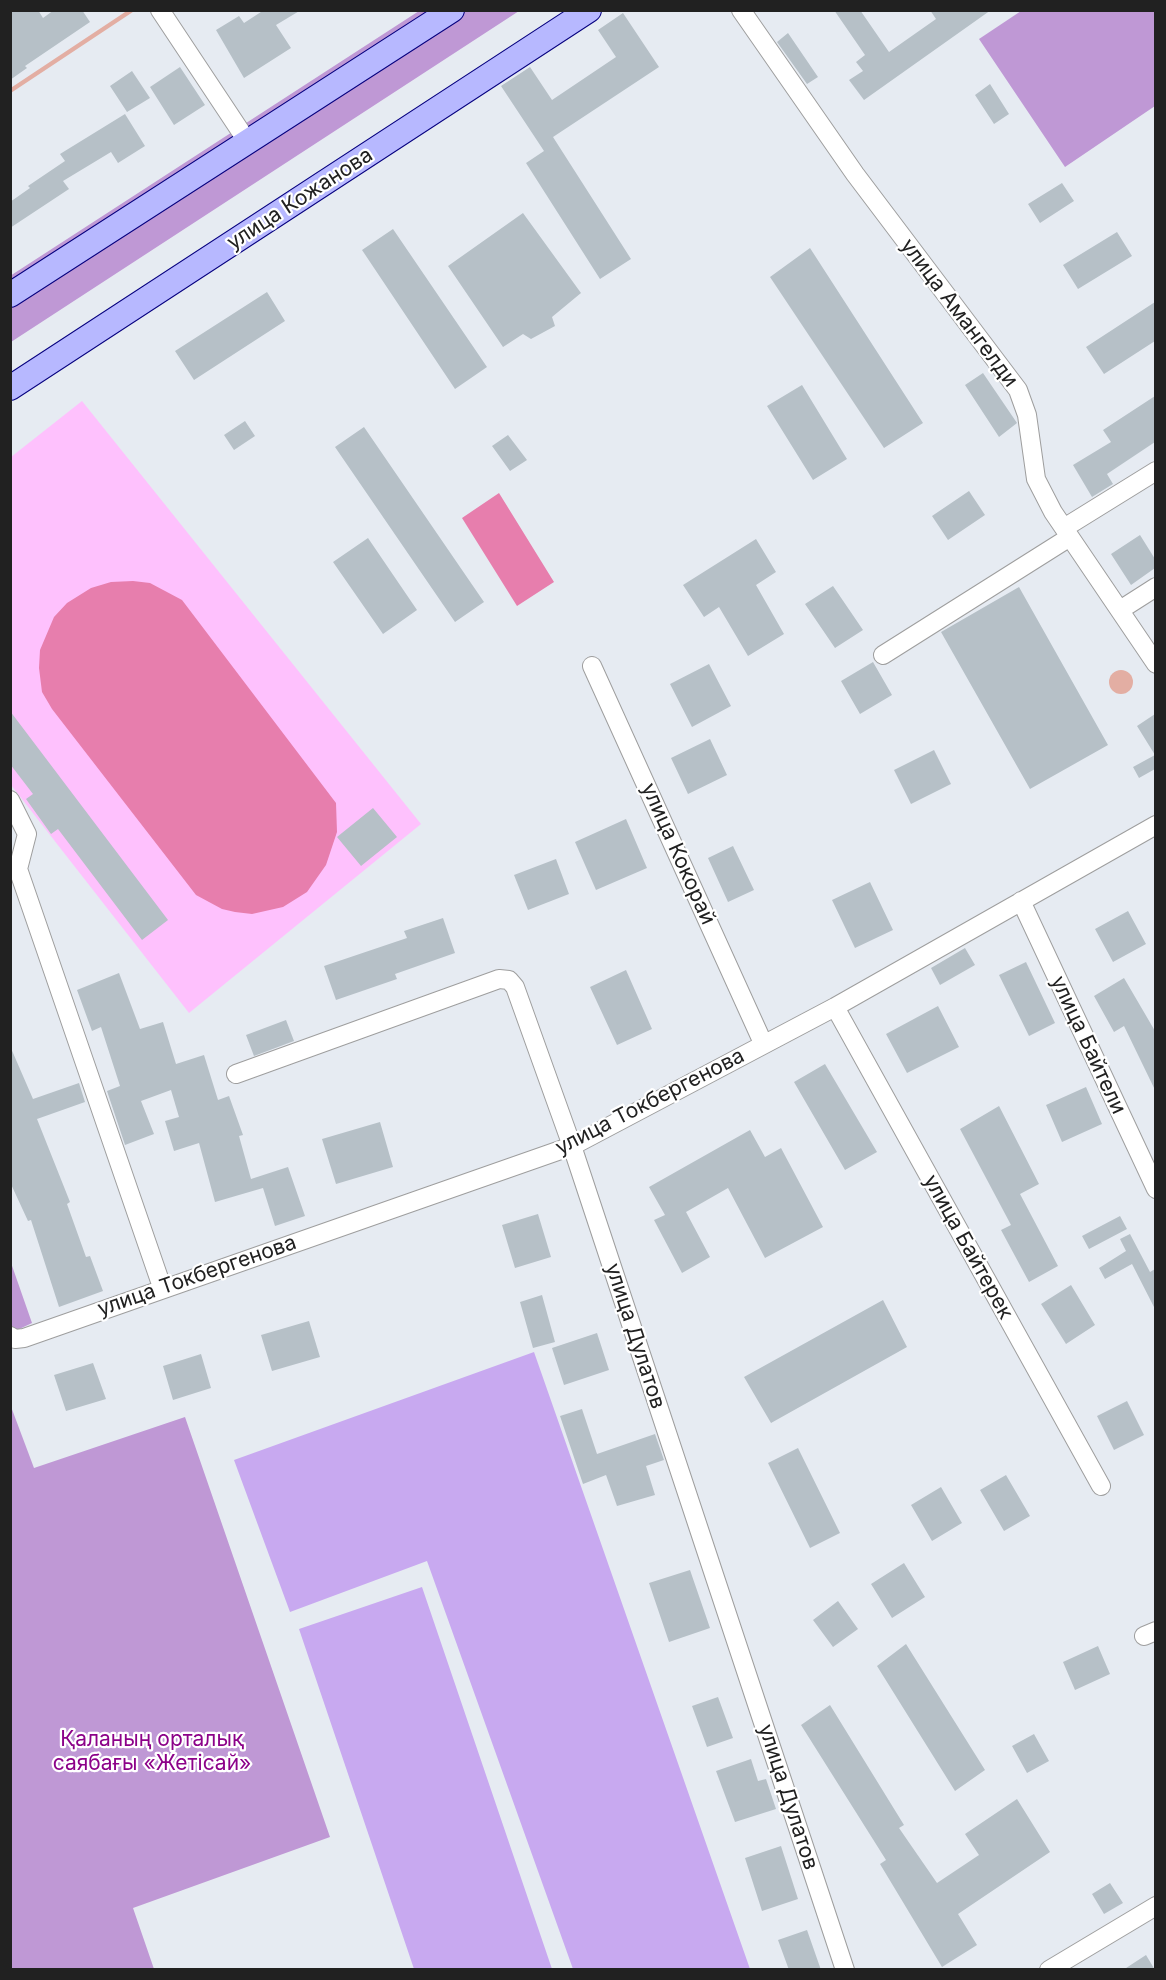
<!DOCTYPE html>
<html>
<head>
<meta charset="utf-8">
<style>
  body { margin:0 }
  #map { position:relative; width:1166px; height:1980px; overflow:hidden; background:#e6ebf2; font-family:Inter,sans-serif }
  canvas { display:block }
  .frame { position:absolute; inset:0; border:12px solid #212121; pointer-events:none }
</style>
</head>
<body>
<div id="map">
<canvas width="1166" height="1980"></canvas>
<div class="frame"></div>
</div>
<script>
const context = document.querySelector('canvas').getContext('2d');
context.lineJoin = 'round';
function fill(path, color) {
  context.fillStyle = color;
  context.fill(path, 'evenodd');
}
function toPath(rows) {
  const path = new Path2D();
  for (const r of rows) {
    if (r.length === 3) {
      path.moveTo(r[0] + r[2], r[1]);
      path.arc(r[0], r[1], r[2], 0, 2 * Math.PI);
      continue;
    }
    path.moveTo(r[0], r[1]);
    for (let i = 2; i < r.length; i += 2) path.lineTo(r[i], r[i + 1]);
  }
  return path;
}
function strokePath(path, color, width, dash) {
  context.strokeStyle = color;
  context.lineWidth = width;
  context.lineCap = dash ? 'butt' : 'round';
  context.setLineDash(dash || []);
  context.stroke(path);
}
function label(font, color, halo, rows, align = 'center') {
  context.font = font + ' Inter,sans-serif';
  context.lineWidth = 4.5;
  context.setLineDash([]);
  context.textBaseline = 'middle';
  context.strokeStyle = halo;
  context.fillStyle = color;
  for (const [text, x, y, turn = 0] of rows) {
    context.save();
    context.translate(x, y);
    context.rotate((+turn || 0) * Math.PI / 180);
    context.textAlign = isNaN(turn) ? turn : align;
    if (halo) context.strokeText(text, 0, 0);
    context.fillText(text, 0, 0);
    context.restore();
  }
}
fill(toPath([
  [534,1352,750,1969,573,1969,427,1561,290,1612,234,1460],
  [422,1587,552,1969,414,1969,299,1629]
]), '#c8a9f0');
fill(toPath([
  [419,11,519,11,11,342,10,276],
  [1021,11,1155,11,1155,106,1065,167,979,39],
  [10,1260,32,1323,11,1333,10,1333],
  [10,1404,34,1468,185,1417,330,1837,133,1908,154,1969,11,1969]
]), '#bf98d5');
fill(toPath([
  [82,401,421,824,189,1013,11,785,11,457]
]), '#fec1fd');
fill(toPath([
  [499,493,554,582,517,606,462,518],
  [133,581,150,583,182,600,336,803,337,832,326,865,307,892,283,907,252,914,235,912,222,909,196,895,52,709,42,692,39,668,40,650,54,617,67,603,91,588,111,582]
]), '#e77ead');
fill(toPath([
  [1121,682,12]
]), '#e3aea3');
strokePath(toPath([
  [10,91,132,10]
]), '#e3aea3', 4.5);
fill(toPath([
  [10,10,38,10,43,18,54,10,82,10,90,22,25,66,27,68,10,80],
  [264,10,301,10,276,25,291,48,244,78,216,30,239,16,244,23],
  [834,10,860,10,889,52,936,19,930,10,991,10,864,100,849,80,863,71,856,62,865,55],
  [623,13,659,67,553,137,631,259,600,279,526,163,544,151,501,86,530,67,552,100,616,57,598,30],
  [788,33,818,77,807,84,777,42],
  [180,67,205,105,174,125,150,87],
  [132,71,150,98,127,112,110,86],
  [990,84,1009,114,994,124,975,95],
  [125,114,145,146,118,163,111,152,63,181,69,189,10,228,10,202,30,188,28,186,65,161,60,154],
  [1062,183,1074,201,1040,223,1028,204],
  [523,213,581,293,552,317,555,326,531,339,523,334,503,347,448,266],
  [393,229,487,367,455,389,362,250],
  [1117,232,1132,256,1078,289,1063,265],
  [810,248,923,423,884,448,770,277],
  [267,292,285,321,194,380,175,351],
  [1155,302,1155,341,1104,374,1086,347],
  [983,373,1017,423,999,437,965,385],
  [802,385,847,459,813,480,767,406],
  [1155,396,1155,442,1107,474,1113,484,1092,497,1073,465,1111,442,1103,430],
  [245,421,255,436,234,450,224,435],
  [364,427,484,602,455,622,335,447],
  [508,435,527,460,510,471,492,446],
  [969,491,985,515,948,540,932,516],
  [1140,535,1155,559,1155,568,1131,585,1111,554],
  [368,538,417,610,383,634,333,562],
  [756,539,776,572,756,585,784,634,748,656,719,607,704,617,683,585],
  [833,586,863,630,835,648,805,604],
  [1019,587,1108,745,1030,789,941,632],
  [873,662,892,695,860,714,841,681],
  [709,664,731,706,692,727,670,684],
  [10,711,168,920,142,940,58,829,51,834,26,799,33,794,10,764],
  [1155,714,1155,769,1139,778,1133,767,1155,755,1137,726],
  [710,739,727,775,688,794,671,758],
  [934,750,951,784,911,804,894,770],
  [373,808,397,837,361,866,337,837],
  [626,819,647,868,596,890,575,842],
  [733,846,754,890,728,902,708,858],
  [556,859,569,894,528,910,514,875],
  [870,882,893,930,855,948,832,900],
  [1128,911,1146,944,1113,962,1095,929],
  [443,918,455,953,395,974,397,979,336,1000,324,966,407,938,404,931],
  [965,948,975,965,940,985,931,968],
  [1026,962,1055,1023,1029,1036,999,975],
  [626,970,652,1029,617,1045,590,987],
  [119,973,140,1029,163,1022,176,1064,204,1055,218,1100,229,1096,243,1135,239,1136,251,1179,288,1167,305,1216,275,1226,263,1188,215,1202,199,1143,174,1151,165,1121,179,1117,171,1090,141,1101,154,1134,125,1145,107,1091,120,1086,101,1027,92,1031,77,990],
  [1124,978,1155,1031,1155,1090,1124,1026,1114,1032,1094,996],
  [938,1006,959,1047,907,1073,886,1034],
  [286,1020,294,1041,254,1056,246,1035],
  [10,1046,33,1099,79,1083,85,1102,37,1119,70,1202,67,1204,86,1257,90,1256,103,1291,59,1307,31,1220,28,1221,10,1182],
  [825,1064,877,1152,845,1170,794,1082],
  [1086,1087,1102,1124,1062,1142,1046,1105],
  [999,1106,1039,1184,1020,1194,1058,1266,1029,1282,1001,1230,1011,1225,960,1129],
  [380,1122,393,1167,336,1184,322,1139],
  [750,1130,765,1157,781,1148,823,1227,765,1258,728,1188,686,1212,710,1257,682,1273,654,1220,665,1215,649,1187],
  [538,1214,551,1257,515,1268,502,1225],
  [1120,1216,1127,1229,1089,1249,1082,1236],
  [1130,1234,1150,1272,1155,1269,1155,1309,1132,1264,1105,1279,1099,1268,1126,1251,1120,1239],
  [1071,1285,1095,1325,1066,1344,1041,1304],
  [542,1295,555,1342,533,1348,520,1302],
  [883,1300,907,1347,771,1423,744,1377],
  [309,1321,320,1357,272,1371,261,1335],
  [597,1333,609,1370,564,1385,552,1348],
  [201,1354,211,1388,173,1400,163,1366],
  [93,1363,106,1399,66,1411,54,1375],
  [1127,1401,1144,1435,1114,1450,1097,1416],
  [582,1409,597,1454,655,1434,664,1460,646,1466,655,1495,617,1506,606,1475,583,1484,560,1416],
  [798,1448,840,1533,810,1548,768,1463],
  [1006,1475,1030,1516,1004,1531,980,1490],
  [941,1487,962,1523,932,1541,911,1505],
  [904,1563,925,1597,892,1618,871,1584],
  [690,1570,710,1628,669,1642,649,1583],
  [838,1601,858,1629,833,1647,813,1620],
  [906,1644,985,1770,955,1791,877,1666],
  [1098,1646,1110,1674,1075,1690,1063,1662],
  [718,1697,733,1738,707,1747,692,1706],
  [830,1705,904,1825,899,1828,937,1883,979,1855,965,1834,1017,1799,1050,1852,958,1914,977,1945,942,1967,880,1864,886,1860,801,1725],
  [1034,1734,1049,1761,1027,1773,1012,1746],
  [751,1759,758,1781,766,1779,776,1809,735,1822,716,1771],
  [781,1846,798,1899,762,1911,745,1858],
  [1110,1883,1123,1903,1104,1914,1092,1894],
  [807,1930,821,1970,789,1970,778,1940],
  [1146,1955,1155,1970,1123,1970]
]), '#b6c0c7');
const street = toPath([
  [160,10,247,141],
  [741,10,855,174,1018,390,1027,415,1036,479,1053,512,1156,664],
  [1064,528,1156,471],
  [1120,610,1156,587],
  [883,655,1070,537],
  [592,666,763,1043],
  [10,800,27,834,18,869,162,1287],
  [1021,901,1156,1189],
  [835,1007,1101,1486],
  [236,1074,499,979,509,980,515,987,572,1146,845,1970],
  [10,1336,15,1339,24,1338,572,1146,835,1007,1156,825],
  [1144,1636,1156,1631],
  [1049,1970,1156,1906]
]);
const secondary = toPath([
  [10,295,452,10],
  [10,388,589,10]
]);
strokePath(street, '#9e9e9e', 20);
strokePath(secondary, '#06007f', 26);
strokePath(street, '#fff', 18);
strokePath(secondary, '#b7b8ff', 24);
label('21px', '#212121', '#fff', [
  ["улица Кожанова",300,199,-33],
  ["улица Амангелди",959,313,53],
  ["улица Кокорай",678,854,66],
  ["улица Байтели",1088,1045,65],
  ["улица Токбергенова",650,1102,-27],
  ["улица Байтерек",968,1247,61],
  ["улица Токбергенова",197,1276,-19],
  ["улица Дулатов",635,1336,72],
  ["улица Дулатов",788,1797,72]
]);
label('21px', '#8c0289', '#fff', [
  ["Қаланың орталық",152,1740],
  ["саябағы «Жетісай»",152,1764]
]);
</script>
</body>
</html>
